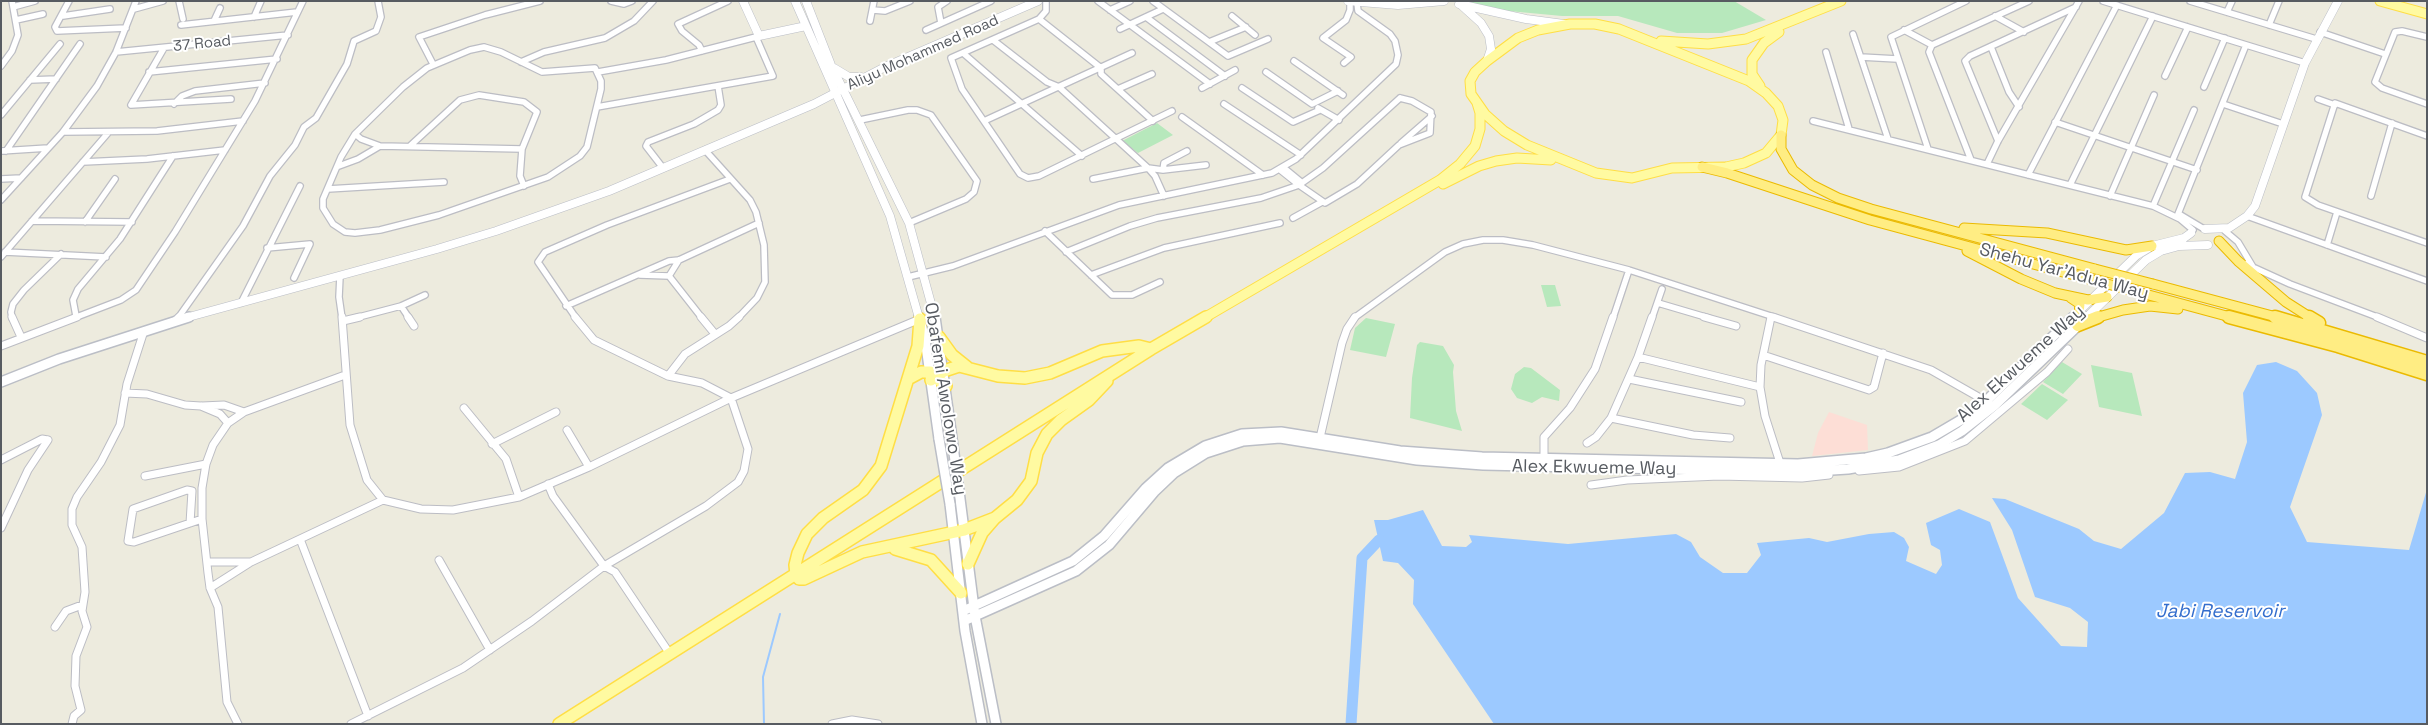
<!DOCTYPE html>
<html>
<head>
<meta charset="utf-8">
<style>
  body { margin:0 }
  #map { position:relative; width:2428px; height:725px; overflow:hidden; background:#edebde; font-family:"Space Grotesk",sans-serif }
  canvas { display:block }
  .frame { position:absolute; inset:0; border:2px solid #575b61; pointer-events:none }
</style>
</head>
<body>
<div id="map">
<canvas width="2428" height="725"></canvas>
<div class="frame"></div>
</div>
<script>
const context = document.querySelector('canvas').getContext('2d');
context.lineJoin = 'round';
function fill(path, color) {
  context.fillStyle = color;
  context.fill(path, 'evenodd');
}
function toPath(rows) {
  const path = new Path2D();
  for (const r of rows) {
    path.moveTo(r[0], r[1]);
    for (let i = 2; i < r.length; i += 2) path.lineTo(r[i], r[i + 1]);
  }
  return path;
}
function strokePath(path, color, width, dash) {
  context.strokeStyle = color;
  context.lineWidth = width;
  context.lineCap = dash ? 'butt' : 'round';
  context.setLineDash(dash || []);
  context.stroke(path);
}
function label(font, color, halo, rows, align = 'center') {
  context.font = font + ' "Space Grotesk",sans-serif';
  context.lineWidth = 4;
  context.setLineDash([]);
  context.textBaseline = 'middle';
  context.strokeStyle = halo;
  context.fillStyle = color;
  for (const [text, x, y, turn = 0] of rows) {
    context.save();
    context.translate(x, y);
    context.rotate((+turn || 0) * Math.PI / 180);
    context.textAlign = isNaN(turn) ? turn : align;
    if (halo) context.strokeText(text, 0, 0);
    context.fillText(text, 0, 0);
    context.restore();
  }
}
fill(toPath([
  [1829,412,1867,425,1868,450,1812,456,1818,433]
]), '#fdded6');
fill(toPath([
  [1468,1,1734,1,1766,20,1722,33,1677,33,1618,16,1562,16,1477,8],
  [1157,123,1173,135,1138,153,1122,141],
  [1541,285,1555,285,1561,306,1547,307],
  [1366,318,1395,324,1386,357,1350,350,1355,328],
  [1420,342,1443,346,1454,365,1453,372,1456,411,1462,431,1410,418,1412,378,1417,345],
  [2062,362,2082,374,2063,394,2043,382],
  [2091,365,2132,373,2142,416,2099,407],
  [1524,367,1531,368,1560,390,1559,401,1542,397,1532,403,1517,398,1511,389,1515,374],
  [2042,384,2068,400,2047,420,2021,404]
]), '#b7e8bc');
fill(toPath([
  [2276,362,2297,371,2317,393,2322,415,2290,507,2307,542,2409,550,2427,489,2427,724,1494,724,1413,604,1414,580,1398,563,1383,561,1374,520,1388,520,1423,510,1442,546,1466,547,1472,542,1469,535,1568,544,1676,534,1691,542,1700,557,1723,573,1747,573,1761,555,1757,543,1809,538,1827,542,1869,534,1894,532,1904,538,1909,547,1906,561,1936,574,1942,565,1940,550,1931,545,1926,523,1959,509,1990,522,2018,598,2061,646,2087,647,2088,622,2070,608,2035,597,2012,530,1992,498,2005,499,2079,529,2094,541,2121,549,2164,513,2185,473,2210,472,2235,479,2247,442,2243,393,2257,365]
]), '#9cc9ff');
strokePath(toPath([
  [764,724,763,677,780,614]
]), '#9cc9ff', 2);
strokePath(toPath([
  [1351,724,1362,558,1379,540]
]), '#9cc9ff', 11);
const streetFar1 = toPath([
  [69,1,55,27,57,31,126,28],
  [179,1,183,19],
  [611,1,624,4,632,1],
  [1046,1,1046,11,1039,19,951,58,962,89,1020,174,1028,178,1039,176,1172,111],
  [1098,1,1210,84],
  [1153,1,1228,56,1268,39],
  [2103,1,2305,63],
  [2190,1,2316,39],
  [13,7,35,1],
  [134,9,163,1],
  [873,10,885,11,910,1],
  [1110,10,1130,1],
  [2227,12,2232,1],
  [63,16,110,9],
  [1232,16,1255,35],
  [1995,16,2024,32],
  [254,17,261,1],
  [1146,17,1225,76],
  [1039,19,1101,68,1101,74,1153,121],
  [16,20,43,14],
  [214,21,220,8],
  [870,21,874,1],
  [941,23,938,7,947,1],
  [181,25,297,12],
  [2269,25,2279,1],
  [1120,29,1163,9],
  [926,30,991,1],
  [1904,30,1932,45,1929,52,1971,160],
  [2320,32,2385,54],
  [1853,34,1888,139],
  [2427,37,2402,31,2395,32,2375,82,2382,88,2427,104],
  [993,40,1047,82,1059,87,1148,168,1163,170,1206,165],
  [1209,42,1246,27],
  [1932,45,2029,1],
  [484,47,501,52,542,72,595,68,601,81,601,89,587,147,580,156,548,177,439,215,380,230,355,233,345,232,333,224,323,208,323,199,341,157,355,134,403,87,427,68,470,50,484,47],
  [1991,47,2009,92,2019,107],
  [164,48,131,105,231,99],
  [702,51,699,45,682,31,678,24,728,1],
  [116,52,288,35],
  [1826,52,1849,129],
  [963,53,1082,156],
  [1861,57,1897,59],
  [1294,61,1343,95],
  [521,62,544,52,605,38,634,21,653,1],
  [1344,63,1351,57,1323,38,1346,20,1350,10,1350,2],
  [433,64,419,37,485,15,540,1],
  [1,66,12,51,18,35,12,1],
  [149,72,277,59],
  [598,72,666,60,756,37],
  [1266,72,1312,104,1338,91],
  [2165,76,2188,27],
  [30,80,56,79],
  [2204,87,2225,38],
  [1202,88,1235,70],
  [1242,88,1293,122,1320,110],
  [1118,89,1152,74],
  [1400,98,1412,101,1431,112,1430,133,1399,145,1357,184,1325,203,1299,185,1323,168,1400,98],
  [2318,99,2335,105],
  [174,104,182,96,195,91,265,83],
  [1224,104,1301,155],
  [2223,104,2283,124],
  [597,107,773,76,756,37,759,36],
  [1318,108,1339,120],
  [1,115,60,44],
  [1182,117,1263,175],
  [860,120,908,110,917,110,931,115,977,181,974,192,966,199,909,223],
  [984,121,1132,53],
  [1813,121,2153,206,2180,219,2193,230],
  [2055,122,2197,170],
  [63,132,157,131,243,121],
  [355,134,361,139,380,146],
  [2427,136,2335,103,2305,197,2318,205,2427,243],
  [1998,141,1965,61,1970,56,2076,7],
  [1401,143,1432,116],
  [411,145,460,100,479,95,524,102,537,112,522,149,520,176,524,186],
  [1928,149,1891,37,1966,1],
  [705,150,750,200,756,212,764,245,765,282,757,298,738,318],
  [1,151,48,148],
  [6,151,80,44],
  [83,162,147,159,225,150],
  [1987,164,1998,141,2079,1],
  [339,166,358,159,380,146,522,149],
  [1283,167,1300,181],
  [663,168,646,146,648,142,694,124,718,110,721,105,718,86],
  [1279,169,1299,185],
  [1163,170,1164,163,1187,151],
  [2028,175,2117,5],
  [1,179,21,178],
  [1093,179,1148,168,1155,176,1164,196],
  [2070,185,2153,16],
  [328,189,444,182],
  [2110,196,2154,95],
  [2371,196,2392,123],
  [1,200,63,132,97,86,116,52,136,1],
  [2153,206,2194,110],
  [2178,214,2246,45],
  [2179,214,2204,229],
  [2247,216,2427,281],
  [1293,218,1322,202],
  [32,221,132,222],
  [85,222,115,179],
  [1045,231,1112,295,1132,295,1160,282],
  [2225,231,2238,242,2253,267],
  [2327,245,2337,212],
  [267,248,310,244,294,278],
  [5,252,106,257],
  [1066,252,1130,226,1157,218,1261,198,1299,185],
  [1,257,108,133],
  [679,260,669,276,702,318],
  [2246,264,2290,284,2380,318],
  [640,275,669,276],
  [1091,275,1164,248,1280,223],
  [340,276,339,297,342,318],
  [908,277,953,266,1119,205,1272,173,1296,159,1396,64,1398,55,1395,41,1390,34,1358,11,1357,3],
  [241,303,300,186],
  [1658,303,1709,318],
  [401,306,409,318],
  [566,306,669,261,679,260,759,223],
  [76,316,73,300,78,289,120,239,173,156],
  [12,318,11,312,13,304,24,290,61,254],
  [74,318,121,300,136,290,175,232,255,101,303,1],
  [178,318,243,226,270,176,295,145,304,127,316,118,347,64,354,41,376,31,381,17,378,1],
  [355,318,401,306,425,295],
  [576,318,538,262,545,252,607,225,730,179],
  [1354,318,1445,252,1463,244,1483,240,1503,240,1533,245,1629,270,1777,318],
  [1613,318,1629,270],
  [1652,318,1662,289],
  [1771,318,1771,316]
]);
const street = toPath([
  [12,317,21,337],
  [342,317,350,425,367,480,383,500,421,509,453,510,519,497,589,467,731,398,920,319],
  [408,317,414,326],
  [701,317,715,334],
  [1704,317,1736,326],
  [1771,317,1761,365,1760,387,1765,416,1781,466],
  [1773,317,1931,370,1989,403],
  [2377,317,2427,338],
  [175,321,179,317],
  [343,321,360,317],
  [1,346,77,317],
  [1763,355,1869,390,1874,387,1883,353],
  [1638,357,1760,387],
  [668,376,685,354,729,326,739,317],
  [1629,379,1741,402],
  [125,393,147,394,185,405,201,406,220,414,228,423],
  [202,406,224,405,244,412],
  [464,408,506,459,519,497],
  [1611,418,1693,435,1730,438],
  [567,430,589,467],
  [1319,442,1342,343,1347,329,1355,317],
  [1587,443,1596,437,1611,418,1638,357,1652,317],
  [492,444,556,412],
  [1,460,42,439,48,440],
  [1544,461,1544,437,1570,408,1595,369,1613,317],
  [1859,471,1899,467,1965,441,2047,372,2068,349],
  [145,476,206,464],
  [548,484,553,496,604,566,615,572,670,654],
  [1591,485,1627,480,1719,476,1802,478,1829,475],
  [190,523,192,491,187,490,133,509,128,541,134,542,202,519],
  [1,528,28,470,48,440],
  [300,539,368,716],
  [439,560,490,650],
  [207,562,251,562],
  [210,588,251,562,383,500],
  [55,627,66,611,82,605],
  [72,724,74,716,81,710,75,686,76,656,87,627,82,611,85,592,82,547,72,525,72,509,77,497,101,462,120,425,127,384,144,331],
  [238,724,227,702,218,607,210,588,208,573,202,519,202,488,206,464,213,445,228,423,244,412,345,375],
  [351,724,463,668,532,621,604,566,706,506,738,482,744,471,748,449,731,398,702,383,668,376,594,340,575,317],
  [832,724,852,720,878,724]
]);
const secondaryFar1 = toPath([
  [743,1,759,36,806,26],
  [795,1,890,216,919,318],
  [806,1,831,65,909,223,935,318],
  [1348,1,1398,5,1444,1],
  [1459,4,1526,19,1564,24],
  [1460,4,1481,23,1489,36,1491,49,1487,61],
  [834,68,849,77,861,77],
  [2205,229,2229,228,2247,216,2255,206,2305,63,2338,1],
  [185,318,437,249,496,231,609,191,814,104,885,67,1038,1],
  [2072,318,2137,255,2152,246,2184,238,2191,233],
  [2086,318,2146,260,2161,251,2179,246,2208,245]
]);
const secondary = toPath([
  [919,317,925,339,939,439],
  [935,317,951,431],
  [1,382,59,359,189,317],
  [959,491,975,616,996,724],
  [950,504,965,631,982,724],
  [963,611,1073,561,1104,536,1146,488,1168,468,1205,446,1242,434,1281,432,1400,451,1482,457,1798,464,1866,458,1888,453,1932,437,1966,417,1986,401,2073,317],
  [964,621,1076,571,1109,545,1154,492,1174,473,1206,453,1243,441,1280,438,1417,460,1483,465,1801,472,1848,469,1899,460,1939,445,1962,431,1994,406,2087,317]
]);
const primaryFar1 = toPath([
  [2380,1,2427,14],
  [1570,24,1595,24,1619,29,1749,81,1766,93,1778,106,1783,120,1781,135,1766,153,1744,163,1726,167,1672,168,1632,178,1596,173,1527,145,1504,131,1485,114,1471,94,1470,81,1475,72,1487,61,1518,38,1538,30,1570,24],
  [1661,41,1708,44,1746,39,1841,1],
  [1760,86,1752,74,1752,60,1764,43,1779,32],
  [1443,184,1479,166,1496,161,1517,158,1551,160],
  [1204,318,1440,180,1460,164,1475,146,1480,129,1480,113,1477,103]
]);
const primary = toPath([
  [920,319,918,346,881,466,863,490,823,518,807,534,798,553,795,565,796,575,799,579,804,579,862,552,964,530,995,518],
  [939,337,952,355,967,367],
  [908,379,921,372,930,372,946,386],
  [931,380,944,371,959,366,998,376,1025,378,1050,373,1102,351,1139,346,1151,349],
  [895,549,931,560,961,593],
  [968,564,982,533,995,518,1017,500,1031,481,1037,453,1047,434,1061,420,1089,400,1107,381],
  [559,724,1151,349,1206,317]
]);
const highwayFar1 = toPath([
  [1781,135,1781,149,1793,170,1812,185,1838,198,1871,209,2095,269],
  [1702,167,1727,173,1870,220,2085,278],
  [1964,228,2047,233,2126,250,2152,246],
  [2219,241,2238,261,2286,302,2311,318],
  [1967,251,2021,279,2055,293,2088,300,2107,297],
  [2153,284,2280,318],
  [2145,294,2234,318],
  [2071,298,2080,304,2079,313],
  [2095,318,2123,310,2150,306,2178,309]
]);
const highway = toPath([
  [2229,317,2338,346,2427,374],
  [2275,317,2427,362],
  [2309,317,2319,323],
  [2078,325,2098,317]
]);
strokePath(streetFar1, '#bcbdc4', 8);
strokePath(street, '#bcbdc4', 9);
strokePath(secondaryFar1, '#bbbec6', 9);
strokePath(secondary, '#bbbec6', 12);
strokePath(primaryFar1, '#ffde45', 11);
strokePath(primary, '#ffde45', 14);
strokePath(highwayFar1, '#ebba00', 11);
strokePath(highway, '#ebba00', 15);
strokePath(streetFar1, '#fff', 5.5);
strokePath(street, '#fff', 7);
strokePath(secondaryFar1, '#fff', 8);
strokePath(secondary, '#fff', 9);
strokePath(primaryFar1, '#fffaa1', 9);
strokePath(primary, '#fffaa1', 11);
strokePath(highwayFar1, '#ffed83', 9);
strokePath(highway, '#ffed83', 12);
const secondaryBridge = toPath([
  [951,431,959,491],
  [939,439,950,504]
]);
const highwayBridge = toPath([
  [2095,269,2153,284],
  [2085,278,2145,294]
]);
strokePath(secondaryBridge, '#bbbec6', 12, []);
strokePath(highwayBridge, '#ebba00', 11, []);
strokePath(secondaryBridge, '#fff', 9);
strokePath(highwayBridge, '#ffed83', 9);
label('15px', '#575b61', '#fff', [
  ["37 Road",202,44,-6],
  ["Aliyu Mohammed Road",923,53,-24]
]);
label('18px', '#575b61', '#fff', [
  ["Shehu Yar'Adua Way",2064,272,15],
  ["Alex Ekwueme Way",2021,364,-42],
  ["Obafemi Awolowo Way",945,399,81],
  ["Alex Ekwueme Way",1594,468,1]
]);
label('italic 19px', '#346ecd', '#fff', [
  ["Jabi Reservoir",2220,612]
]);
</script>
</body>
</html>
